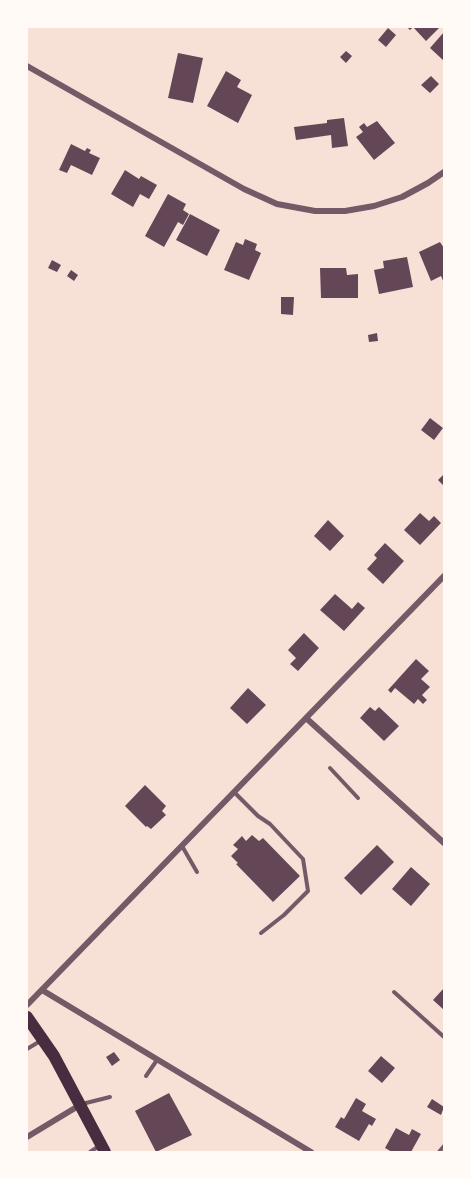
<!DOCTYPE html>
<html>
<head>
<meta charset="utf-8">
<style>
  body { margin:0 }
  #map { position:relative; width:471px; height:1179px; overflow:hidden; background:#f7e1d7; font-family:Montserrat,sans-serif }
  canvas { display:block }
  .frame { position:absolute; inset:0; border:28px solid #fffaf5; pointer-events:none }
</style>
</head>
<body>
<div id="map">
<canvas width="471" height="1179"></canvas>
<div class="frame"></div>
</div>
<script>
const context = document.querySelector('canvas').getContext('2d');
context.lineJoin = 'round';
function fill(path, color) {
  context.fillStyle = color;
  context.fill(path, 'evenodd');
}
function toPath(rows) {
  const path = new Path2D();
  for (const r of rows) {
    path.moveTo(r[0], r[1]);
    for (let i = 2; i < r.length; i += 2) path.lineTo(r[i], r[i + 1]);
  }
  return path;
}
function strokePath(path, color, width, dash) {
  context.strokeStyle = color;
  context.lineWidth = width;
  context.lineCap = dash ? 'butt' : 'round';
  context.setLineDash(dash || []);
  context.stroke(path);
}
fill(toPath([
  [407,27,440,27,426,41,413,27,410,30],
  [388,28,396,35,386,47,378,40],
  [444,32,444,61,430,48],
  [346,51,352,56,346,63,340,57],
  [178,53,203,58,193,103,168,98],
  [226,71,241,80,237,87,252,95,238,123,207,106],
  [431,76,439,84,430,93,421,85],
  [344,118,348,146,332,148,331,135,296,140,294,127,327,123,327,120],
  [377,121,395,143,374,160,356,137,363,132,359,127,364,123,367,127],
  [71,144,85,151,87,148,91,150,89,153,100,158,92,175,71,165,67,173,59,170],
  [125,170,139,179,141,176,157,185,149,199,140,194,133,207,111,194],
  [168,194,186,204,183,210,189,214,183,225,178,222,164,247,145,236],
  [190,214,220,230,207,256,176,240],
  [245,239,257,244,255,250,261,253,249,280,224,270,236,242,243,245],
  [440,242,444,248,444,283,441,276,431,281,419,252],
  [407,257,413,287,379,294,374,270,384,268,383,261],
  [52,260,61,265,57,272,48,268],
  [320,268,346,268,347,275,358,274,358,298,321,298],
  [71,270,78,275,74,281,67,276],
  [281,297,294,297,293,315,281,314],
  [377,333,378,341,369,342,368,335],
  [430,418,443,428,434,440,421,430],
  [444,474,444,486,438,480],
  [420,513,429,521,434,516,441,523,420,545,404,530],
  [328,520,344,536,330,551,314,536],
  [385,543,404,561,383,584,367,569,377,558,374,555],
  [335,594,352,609,358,602,365,608,344,631,320,610],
  [304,633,319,648,298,671,290,664,296,658,288,650],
  [416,659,429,671,421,679,430,687,422,695,427,700,423,704,418,699,414,704,395,688,391,693,388,690],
  [248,688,266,705,247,724,230,708],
  [370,707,375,711,379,707,399,726,384,741,360,718],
  [145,785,166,806,162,811,166,815,151,829,147,826,146,827,125,806],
  [252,835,259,841,263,838,300,876,273,902,236,864,238,863,231,856,238,849,233,845,242,836,246,841],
  [377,845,394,862,361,895,344,878],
  [411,867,430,884,411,906,392,889],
  [444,988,444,1010,433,1000],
  [114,1052,120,1060,112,1066,106,1057],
  [381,1056,395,1068,382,1083,368,1071],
  [169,1093,192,1135,156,1152,135,1111],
  [356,1098,366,1104,362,1111,376,1119,372,1126,369,1124,359,1141,335,1127,341,1117,344,1119],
  [432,1099,444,1107,441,1115,427,1107],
  [396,1128,409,1135,412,1129,421,1134,411,1152,392,1152,385,1148]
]), '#644757');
strokePath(toPath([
  [330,768,358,798],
  [234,792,258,816,270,824,303,859,308,891,284,915,261,933],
  [182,846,197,872],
  [394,992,444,1037],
  [27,1049,42,1040],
  [146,1076,157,1060],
  [82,1104,110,1097],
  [90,1152,99,1146],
  [439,1152,444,1146]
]), '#755966', 4);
strokePath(toPath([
  [27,66,244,189,277,204,315,211,345,211,374,206,402,197,428,183,444,172],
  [306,718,444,843],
  [42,990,311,1152],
  [27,1005,444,576],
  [27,1137,80,1105]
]), '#755966', 6);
strokePath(toPath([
  [27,1017,54,1056,105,1152]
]), '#4a2c40', 12);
</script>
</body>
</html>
